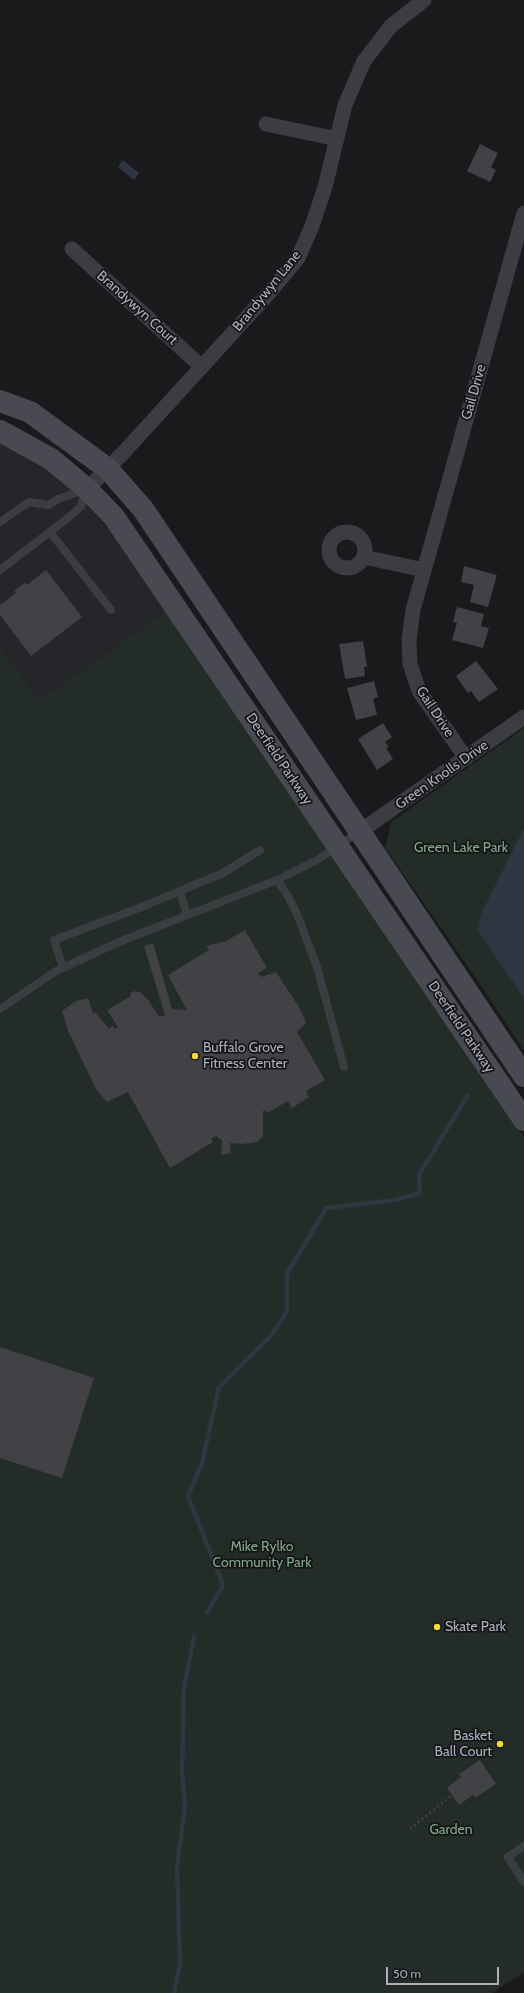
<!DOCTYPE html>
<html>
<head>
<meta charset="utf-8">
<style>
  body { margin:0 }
  #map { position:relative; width:524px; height:1993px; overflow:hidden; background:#1a1a1c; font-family:Cabin,sans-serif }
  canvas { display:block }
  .scale { position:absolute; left:386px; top:1967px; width:113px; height:18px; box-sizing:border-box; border:2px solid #acaebc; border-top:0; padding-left:5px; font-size:12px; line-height:14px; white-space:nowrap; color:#acaebc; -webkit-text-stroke:3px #151417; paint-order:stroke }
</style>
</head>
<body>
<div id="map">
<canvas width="524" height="1993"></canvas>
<div class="scale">50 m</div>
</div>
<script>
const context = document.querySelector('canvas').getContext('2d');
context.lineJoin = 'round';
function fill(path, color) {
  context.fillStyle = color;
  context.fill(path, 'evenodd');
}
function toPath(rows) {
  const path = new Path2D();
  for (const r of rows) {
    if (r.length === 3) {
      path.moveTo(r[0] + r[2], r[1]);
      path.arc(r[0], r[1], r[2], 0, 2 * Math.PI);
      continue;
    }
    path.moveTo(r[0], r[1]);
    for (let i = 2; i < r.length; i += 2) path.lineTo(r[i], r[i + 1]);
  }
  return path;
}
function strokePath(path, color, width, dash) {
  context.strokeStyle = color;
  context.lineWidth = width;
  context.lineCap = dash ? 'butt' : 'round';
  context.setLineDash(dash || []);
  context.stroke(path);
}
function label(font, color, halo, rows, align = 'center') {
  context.font = font + ' Cabin,sans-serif';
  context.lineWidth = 3.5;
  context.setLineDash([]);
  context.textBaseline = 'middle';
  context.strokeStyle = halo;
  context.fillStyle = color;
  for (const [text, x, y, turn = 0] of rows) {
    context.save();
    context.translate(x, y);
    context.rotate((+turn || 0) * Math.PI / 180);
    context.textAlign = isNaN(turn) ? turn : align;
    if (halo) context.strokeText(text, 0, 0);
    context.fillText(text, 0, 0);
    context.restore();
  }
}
fill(toPath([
  [0,442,54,473,99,518,119,540,167,611,39,701,0,646]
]), '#262529');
fill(toPath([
  [167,611,524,1137,524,1972,492,1993,0,1993,0,646,39,700],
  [524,728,524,1051,476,978,385,848,391,822]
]), '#232c26');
fill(toPath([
  [123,160,139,173,134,180,118,167],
  [524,828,524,998,478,931,481,914]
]), '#2f3641');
strokePath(toPath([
  [207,1613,223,1585,188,1496,202,1463,219,1387,271,1336,287,1311,287,1274,326,1208,395,1200,420,1193,419,1175,467,1096],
  [174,1993,180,1964,177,1866,185,1806,182,1772,184,1687,194,1637]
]), '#2f3641', 4.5);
fill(toPath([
  [480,144,498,153,491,167,496,170,490,182,467,171],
  [464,566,497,575,488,607,470,602,474,585,461,582],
  [46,570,82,617,31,656,0,615,0,605,16,593,14,591,25,582,27,585],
  [457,607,484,614,481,626,489,628,483,648,452,640,457,623,453,622],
  [363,641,367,667,364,667,365,676,345,679,339,644],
  [476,661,498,689,479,702,471,691,468,693,456,676],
  [374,681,378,697,373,699,377,715,356,720,347,688],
  [383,723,392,737,385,742,389,747,386,748,393,759,377,770,358,739],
  [245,930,267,968,258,973,261,977,276,972,299,1007,306,1023,297,1032,325,1080,306,1091,309,1097,292,1108,288,1101,267,1113,265,1110,263,1111,263,1136,258,1142,242,1144,230,1143,231,1153,223,1155,221,1153,222,1140,216,1136,211,1139,213,1142,170,1168,128,1092,107,1102,96,1089,68,1031,62,1011,76,1001,88,998,93,1013,95,1012,109,1029,113,1026,115,1029,118,1027,107,1010,131,996,130,993,135,991,140,992,149,1001,159,1017,165,1015,144,946,153,943,172,1009,187,1010,168,975,209,950,207,946,226,941],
  [0,1347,94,1378,62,1478,0,1458],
  [480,1760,496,1784,475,1798,473,1795,459,1805,447,1788,461,1777,459,1774]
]), '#414146');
strokePath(toPath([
  [410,1829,452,1795]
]), '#404148', 2.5, [2, 3]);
strokePath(toPath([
  [0,522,29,502,49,505,58,499,84,490],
  [50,532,111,610],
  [0,570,73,514,81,506,86,491],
  [277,880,288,896,297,914,317,967,344,1067],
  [180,891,187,915],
  [63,967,54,940,139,908,223,873,260,850],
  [0,1009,56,971,119,942,277,880,319,859,358,832],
  [524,1846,508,1857,524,1882]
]), '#3c3c43', 8);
strokePath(toPath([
  [266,124,337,139],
  [72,249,202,367],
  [87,489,124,452,269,293,298,258,312,226,325,187,345,105,364,61,391,26,424,0],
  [347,550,18],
  [364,557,424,570],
  [466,758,419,691,410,664,409,640,413,610,524,213],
  [359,832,524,717]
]), '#3c3c43', 15);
strokePath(toPath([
  [0,401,30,412,108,469,143,509,524,1076],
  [0,431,51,459,87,489,114,517,524,1120]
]), '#484951', 22);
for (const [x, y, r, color] of [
  [195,1056,4,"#f9da34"],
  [437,1627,4,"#f9da34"],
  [500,1744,4,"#f9da34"]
]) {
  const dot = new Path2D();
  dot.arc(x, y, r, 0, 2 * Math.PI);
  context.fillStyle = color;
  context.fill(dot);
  strokePath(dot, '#151417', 1.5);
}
label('14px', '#acaebc', '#151417', [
  ["Brandywyn Lane",267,291,-51],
  ["Brandywyn Court",137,308,42],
  ["Gail Drive",474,392,-74],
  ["Gail Drive",435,712,57],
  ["Deerfield Parkway",279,759,56],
  ["Green Knolls Drive",442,775,-35],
  ["Deerfield Parkway",461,1027,56]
]);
label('14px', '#82a78b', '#151417', [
  ["Green Lake Park",461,848],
  ["Mike Rylko",262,1547],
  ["Community Park",262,1563],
  ["Garden",451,1830]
]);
label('14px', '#acaebc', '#151417', [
  ["Buffalo Grove",203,1048],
  ["Fitness Center",203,1064],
  ["Skate Park",445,1627],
  ["Basket",492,1736,"right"],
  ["Ball Court",492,1752,"right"]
], 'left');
</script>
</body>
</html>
